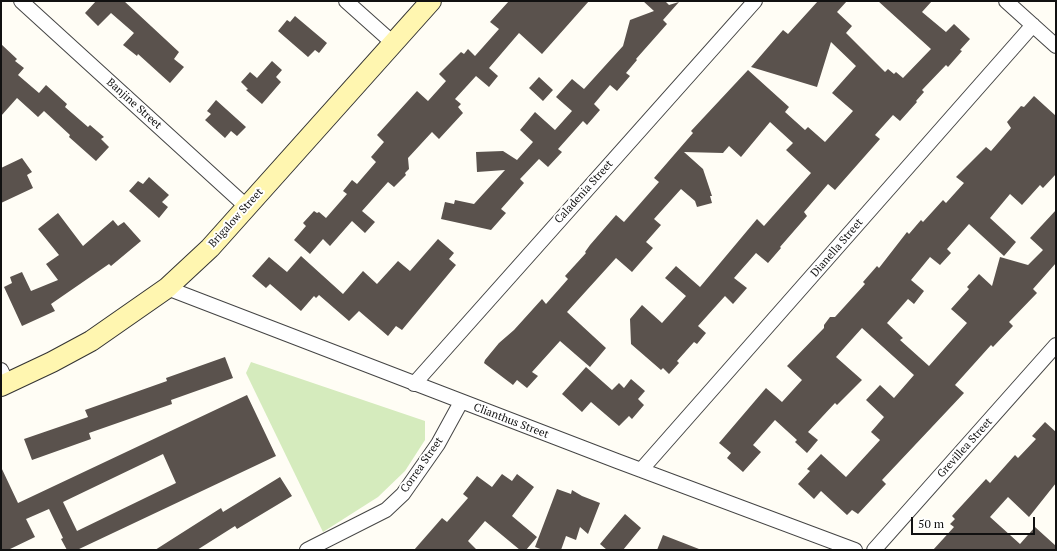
<!DOCTYPE html>
<html>
<head>
<meta charset="utf-8">
<style>
  body { margin:0 }
  #map { position:relative; width:1057px; height:551px; overflow:hidden; background:#fffdf5; font-family:"PT Serif",serif }
  canvas { display:block }
  .frame { position:absolute; inset:0; border:2px solid #111; pointer-events:none }
  .scale { position:absolute; left:911px; top:517px; width:124px; height:18px; box-sizing:border-box; border:2px solid #111; border-top:0; padding-left:5px; font-size:12px; line-height:14px; white-space:nowrap; color:#111; -webkit-text-stroke:3px #fff; paint-order:stroke }
</style>
</head>
<body>
<div id="map">
<canvas width="1057" height="551"></canvas>
<div class="frame"></div>
<div class="scale">50 m</div>
</div>
<script>
const context = document.querySelector('canvas').getContext('2d');
context.lineJoin = 'round';
function fill(path, color) {
  context.fillStyle = color;
  context.fill(path, 'evenodd');
}
function toPath(rows) {
  const path = new Path2D();
  for (const r of rows) {
    path.moveTo(r[0], r[1]);
    for (let i = 2; i < r.length; i += 2) path.lineTo(r[i], r[i + 1]);
  }
  return path;
}
function strokePath(path, color, width, dash) {
  context.strokeStyle = color;
  context.lineWidth = width;
  context.lineCap = dash ? 'butt' : 'round';
  context.setLineDash(dash || []);
  context.stroke(path);
}
function label(font, color, halo, rows, align = 'center') {
  context.font = font + ' "PT Serif",serif';
  context.lineWidth = 4;
  context.setLineDash([]);
  context.textBaseline = 'middle';
  context.strokeStyle = halo;
  context.fillStyle = color;
  for (const [text, x, y, turn = 0] of rows) {
    context.save();
    context.translate(x, y);
    context.rotate((+turn || 0) * Math.PI / 180);
    context.textAlign = isNaN(turn) ? turn : align;
    if (halo) context.strokeText(text, 0, 0);
    context.fillText(text, 0, 0);
    context.restore();
  }
}
fill(toPath([
  [251,362,425,421,425,440,405,471,378,497,323,532,246,373]
]), '#d5ebbd');
fill(toPath([
  [96,1,124,1,179,52,174,59,184,67,170,83,138,54,137,56,123,45,134,33,111,13,98,26,85,13],
  [509,1,589,1,542,54,519,33,489,68,498,76,489,87,476,76,455,99,461,104,458,107,463,113,439,139,432,132,408,158,409,169,405,173,406,175,394,187,388,182,362,211,375,222,365,233,352,221,330,246,323,239,310,254,294,240,306,226,303,223,314,211,317,213,319,212,326,218,347,194,343,191,352,180,357,184,376,162,371,157,384,142,377,135,417,91,428,101,446,81,439,74,461,52,464,54,468,49,475,56,499,29,490,22],
  [643,1,665,1,669,5,679,2,663,20,667,24,636,59,637,60,626,73,630,76,617,91,610,85,594,104,600,110,587,125,583,121,558,149,562,152,548,167,539,159,520,179,524,183,501,209,506,213,491,230,441,219,445,202,454,204,455,200,474,204,505,170,477,172,476,152,503,151,517,160,533,142,520,130,535,112,555,130,572,111,556,97,572,79,584,89,623,46,630,20,654,11],
  [818,1,847,1,837,12,852,26,846,33,885,72,888,69,894,74,896,72,903,78,931,49,878,1,932,1,922,12,946,32,954,24,970,39,960,50,962,51,948,67,946,65,922,90,924,92,916,101,917,102,900,121,893,115,875,135,880,139,835,190,828,184,804,212,807,216,780,247,781,248,768,263,756,253,734,278,747,288,733,304,725,296,698,326,706,333,697,344,694,342,677,361,679,363,669,374,663,368,661,370,631,344,630,319,642,305,662,323,686,296,665,278,676,266,700,287,757,219,764,226,811,173,786,150,793,143,770,122,741,157,729,146,723,153,684,152,703,169,712,196,710,196,712,203,697,207,695,201,681,189,654,219,661,225,646,242,653,248,632,272,616,258,567,312,606,348,590,367,560,341,532,372,538,376,527,388,517,380,513,385,484,363,485,360,499,343,514,330,542,299,546,304,568,279,565,276,586,253,585,252,590,245,616,215,624,222,659,182,654,178,693,133,691,131,748,70,789,107,785,112,805,130,808,127,825,142,853,111,832,93,856,66,831,42,817,87,751,67,783,30,788,34],
  [295,16,327,43,319,53,315,50,308,57,278,31,287,20,290,22],
  [1,44,17,59,15,61,24,68,18,75,39,93,46,85,67,104,65,107,88,127,90,125,104,137,101,139,109,147,96,161,69,137,70,135,44,111,38,117,17,98,1,116],
  [272,61,282,70,276,77,281,82,262,104,246,90,248,89,241,82,250,72,257,78],
  [539,77,553,90,543,101,529,88],
  [1034,96,1056,116,1056,174,1043,188,1040,185,1022,205,1010,194,990,218,1016,242,1004,256,969,224,947,249,951,253,940,265,930,257,911,280,924,291,914,304,908,299,887,323,903,338,900,340,929,366,967,323,951,309,969,289,967,287,979,274,992,286,1000,257,1028,265,1043,250,1030,238,1056,210,1056,263,1033,289,1037,293,1009,322,1013,326,993,347,991,345,955,385,964,393,882,480,886,484,858,514,852,510,847,515,821,491,814,499,798,484,810,471,807,469,821,454,846,477,880,440,871,432,884,417,866,400,880,385,894,398,914,375,862,328,836,357,862,380,837,405,835,403,808,432,818,440,807,453,795,442,797,440,775,420,753,445,761,452,743,472,727,458,731,453,719,443,766,388,782,402,802,380,787,366,824,328,824,325,830,317,835,317,865,284,863,282,877,266,879,268,907,232,909,234,921,220,923,222,943,200,946,203,964,183,956,177,986,147,991,151,1011,128,1007,122,1021,106,1024,107],
  [216,100,246,127,237,136,231,131,225,138,205,120,211,114,207,111],
  [22,158,32,172,27,175,33,188,1,203,1,168],
  [149,177,169,195,162,202,168,207,159,218,129,191,138,181,143,184],
  [58,213,83,246,113,220,118,226,124,222,141,241,111,266,109,264,51,304,55,311,22,326,4,287,12,283,10,277,22,272,31,291,58,280,46,264,59,255,38,229],
  [438,239,454,253,449,259,456,265,402,330,396,326,388,336,359,311,349,321,319,295,316,298,314,296,301,311,270,284,266,288,252,276,269,257,287,272,301,256,343,294,363,271,377,284,398,261,410,271],
  [225,357,233,378,171,400,172,404,89,433,91,439,32,460,24,439,88,417,85,410,167,381,166,378],
  [586,367,612,390,619,383,624,388,631,379,645,391,638,399,644,405,632,419,629,416,619,426,591,402,582,412,562,394],
  [247,395,276,456,77,550,67,550,61,539,63,538,49,509,26,519,35,537,8,550,1,550,1,467,18,503],
  [163,454,176,483,77,531,63,502],
  [1045,422,1056,432,1056,483,1029,517,1008,497,990,517,1020,544,1035,527,1056,546,1056,550,933,550,954,527,950,524,955,519,952,516,986,479,990,483,1015,455,1018,458,1036,439,1032,436],
  [502,474,512,481,517,474,534,487,512,516,537,537,526,550,520,550,485,521,468,541,477,550,414,550,442,518,447,522,468,498,463,494,477,476,492,487],
  [280,477,292,496,237,529,235,526,197,550,155,550,221,508,223,512],
  [557,489,571,494,572,490,582,496,600,503,588,534,580,527,576,540,566,536,561,550,543,550,535,547],
  [625,514,641,528,623,550,607,550,600,544],
  [663,535,699,549,699,550,657,550]
]), '#5a524d');
const street = toPath([
  [21,1,247,207],
  [346,1,393,43],
  [1006,1,1056,46],
  [167,288,617,461,855,550],
  [1,370,7,383],
  [414,384,755,1],
  [641,470,1033,25],
  [307,550,386,510,403,494,438,444,461,402],
  [874,550,1056,345]
]);
const secondary = toPath([
  [1,386,52,362,91,341,167,288,210,248,431,1]
]);
strokePath(street, '#444', 16);
strokePath(secondary, '#333', 22);
strokePath(street, '#fff', 14);
strokePath(secondary, '#fff6b0', 20);
label('11px', '#111', '#fff', [
  ["Banjine Street",134,104,42],
  ["Caladenia Street",584,192,-48],
  ["Brigalow Street",236,218,-48],
  ["Dianella Street",837,248,-49],
  ["Clianthus Street",511,421,21],
  ["Grevillea Street",965,448,-48],
  ["Correa Street",422,465,-55]
]);
</script>
</body>
</html>
